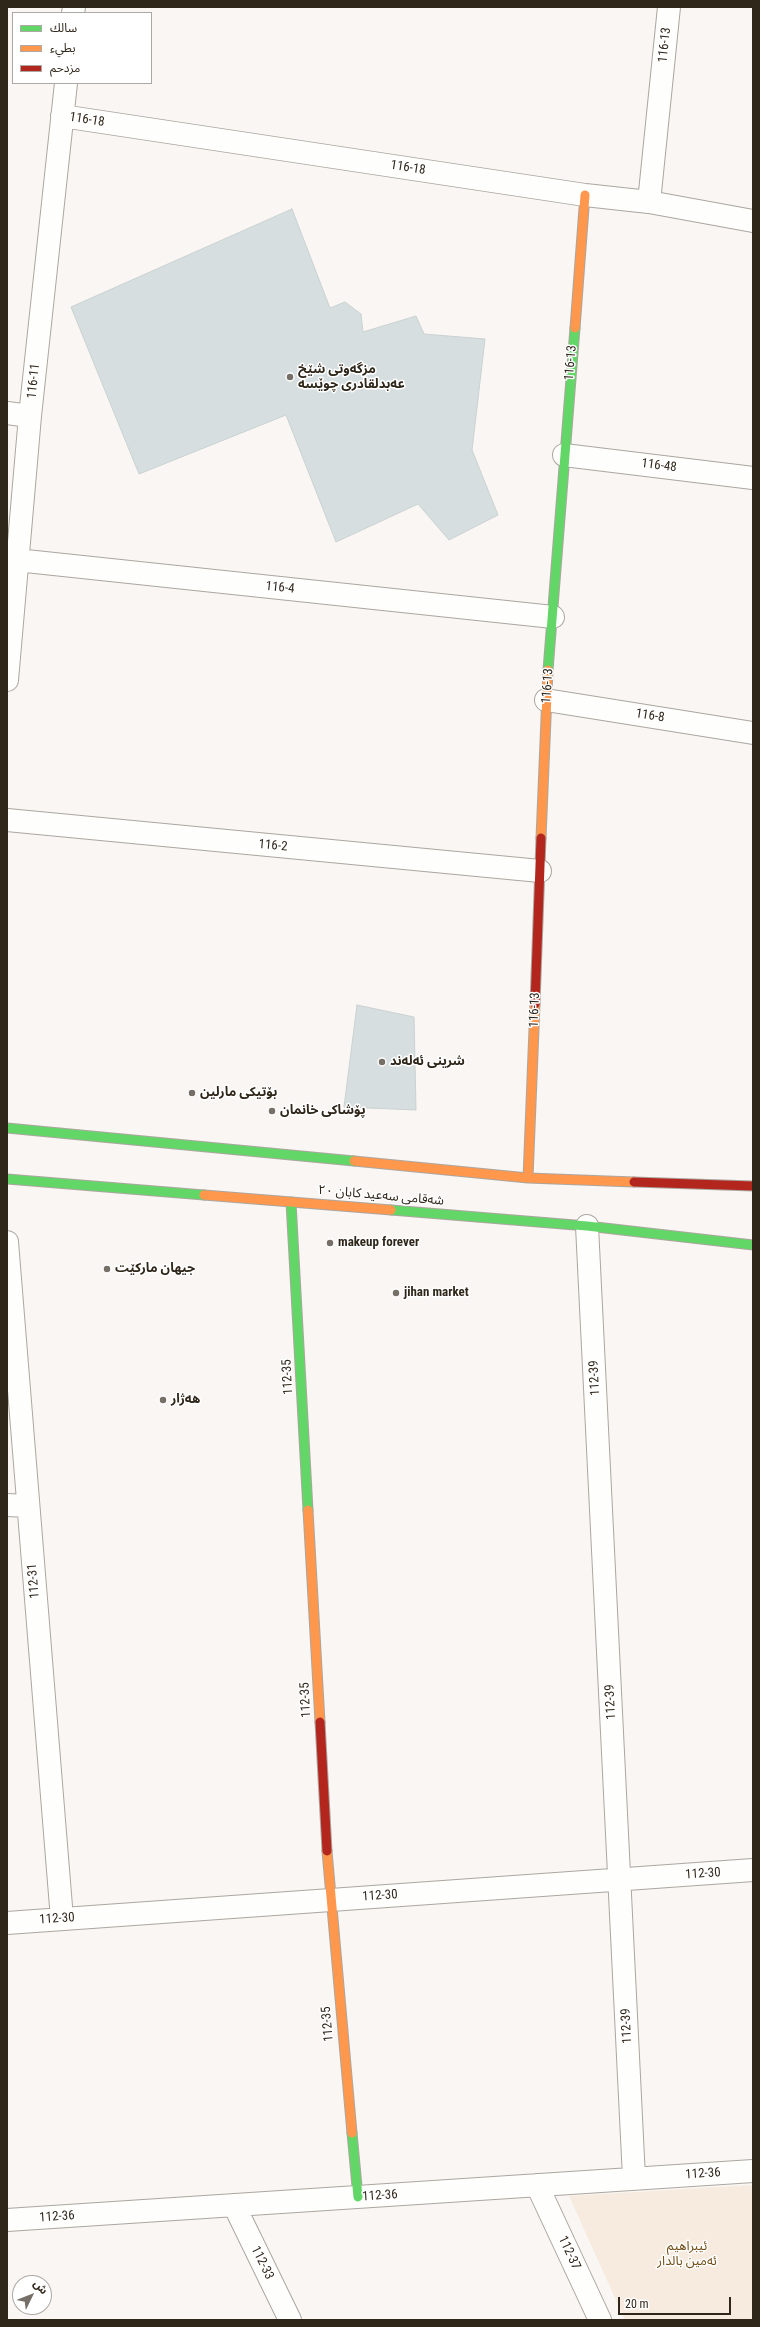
<!DOCTYPE html>
<html>
<head>
<meta charset="utf-8">
<style>
  body { margin:0 }
  #map { position:relative; width:760px; height:2327px; overflow:hidden; background:#f9f6f3; font-family:"Roboto Condensed","Noto Sans Arabic",sans-serif }
  canvas { display:block }
  .frame { position:absolute; inset:0; border:8px solid #30271b; pointer-events:none }
  .legend { position:absolute; left:12px; top:12px; width:140px; height:72px; box-sizing:border-box; background:#fff; border:1px solid #aca9a4; margin:0; padding:5px 7px; list-style:none; font-size:12px; color:#30271b }
  .legend li { display:flex; align-items:center; gap:8px; height:20px }
  .legend b { width:20px; border:1px solid #aca9a4 }
  .north { position:absolute; left:12px; top:2275px; width:40px; height:40px; box-sizing:border-box; background:#fff; border:1px solid #aca9a4; border-radius:50%; rotate:47deg; font-size:11px; font-weight:700; line-height:16px; text-align:center; color:#30271b }
  .north::after { content:''; display:block; margin:auto; width:14px; height:18px; background:#766f67; clip-path:polygon(50% 0,100% 100%,50% 72%,0 100%) }
  .scale { position:absolute; left:618px; top:2297px; width:113px; height:18px; box-sizing:border-box; border:2px solid #30271b; border-top:0; padding-left:5px; font-size:12px; line-height:14px; white-space:nowrap; color:#30271b; -webkit-text-stroke:3px #fff; paint-order:stroke }
</style>
</head>
<body>
<div id="map">
<canvas width="760" height="2327"></canvas>
<div class="frame"></div>
<ul class="legend">
<li><b style="height:5px;background:#63d668"></b>سالك</li>
<li><b style="height:5px;background:#ff974d"></b>بطيء</li>
<li><b style="height:5px;background:#b3261e"></b>مزدحم</li>
</ul>
<div class="north">ش</div>
<div class="scale">20 m</div>
</div>
<script>
const context = document.querySelector('canvas').getContext('2d');
context.lineJoin = 'round';
function fill(path, color) {
  context.fillStyle = color;
  context.fill(path, 'evenodd');
}
function toPath(rows) {
  const path = new Path2D();
  for (const r of rows) {
    path.moveTo(r[0], r[1]);
    for (let i = 2; i < r.length; i += 2) path.lineTo(r[i], r[i + 1]);
  }
  return path;
}
function strokePath(path, color, width, dash) {
  context.strokeStyle = color;
  context.lineWidth = width;
  context.lineCap = dash ? 'butt' : 'round';
  context.setLineDash(dash || []);
  context.stroke(path);
}
function label(font, color, halo, rows, align = 'center') {
  context.font = font + ' "Roboto Condensed","Noto Sans Arabic",sans-serif';
  context.lineWidth = 3;
  context.setLineDash([]);
  context.textBaseline = 'middle';
  context.strokeStyle = halo;
  context.fillStyle = color;
  for (const [text, x, y, turn = 0] of rows) {
    context.save();
    context.translate(x, y);
    context.rotate((+turn || 0) * Math.PI / 180);
    context.textAlign = isNaN(turn) ? turn : align;
    if (halo) context.strokeText(text, 0, 0);
    context.fillText(text, 0, 0);
    context.restore();
  }
}
fill(toPath([
  [753,2185,753,2320,625,2320,569,2196]
]), '#f6ebde');
const building = toPath([
  [292,209,330,308,345,302,361,314,363,332,416,316,424,334,485,339,472,450,498,515,449,540,418,504,336,542,286,415,139,474,71,307,292,209],
  [357,1005,414,1017,416,1110,344,1107,357,1005]
]);
fill(building, '#d6dedf');
strokePath(building, '#cad1d1', 1);
const street = toPath([
  [73,13,74,7],
  [62,116,585,195,649,202,753,221],
  [649,202,669,7],
  [7,413,30,416],
  [564,455,753,478],
  [7,559,553,617],
  [7,680,30,416,66,83],
  [546,700,753,733],
  [7,820,540,871],
  [587,1226,634,2178],
  [7,1242,62,1919],
  [7,1505,28,1506],
  [7,1923,753,1870],
  [537,2185,600,2320],
  [234,2205,290,2320],
  [7,2220,753,2171]
]);
const fast = toPath([
  [548,670,575,328],
  [7,1128,354,1161],
  [7,1179,204,1195],
  [291,1202,308,1510],
  [391,1210,587,1226,753,1245],
  [352,2133,358,2197]
]);
const slow = toPath([
  [575,328,585,195],
  [541,838,548,670],
  [354,1161,528,1178,634,1182],
  [528,1178,535,1004],
  [204,1195,391,1210],
  [308,1510,320,1722],
  [327,1851,352,2133]
]);
const jam = toPath([
  [535,1004,541,838],
  [634,1182,753,1186],
  [320,1722,327,1851]
]);
strokePath(street, '#aca69f', 24);
strokePath(fast, '#aca69f', 11);
strokePath(slow, '#aca69f', 11);
strokePath(jam, '#aca69f', 11);
strokePath(street, '#fefefd', 22);
strokePath(fast, '#63d668', 9);
strokePath(slow, '#ff974d', 9);
strokePath(jam, '#b3261e', 9);
for (const [x, y, r, color] of [
  [290,377,4,"#766f67"],
  [382,1062,4,"#766f67"],
  [192,1093,4,"#766f67"],
  [272,1111,4,"#766f67"],
  [330,1243,4,"#766f67"],
  [107,1269,4,"#766f67"],
  [396,1293,4,"#766f67"],
  [163,1400,4,"#766f67"]
]) {
  const dot = new Path2D();
  dot.arc(x, y, r, 0, 2 * Math.PI);
  context.fillStyle = color;
  context.fill(dot);
  strokePath(dot, '#fff', 1.5);
}
label('13px', '#30271b', '#fff', [
  ["116-13",665,45,-84],
  ["116-18",87,120,9],
  ["116-18",408,168,9],
  ["116-13",571,363,-85],
  ["116-11",34,381,-84],
  ["116-48",659,466,7],
  ["116-4",280,588,6],
  ["116-13",548,686,-86],
  ["116-8",650,716,9],
  ["116-2",273,846,5],
  ["116-13",535,1010,-88],
  ["شەقامی سەعید کابان ٢٠",381,1196,5],
  ["112-35",288,1377,-93],
  ["112-39",595,1378,-93],
  ["112-31",34,1581,-95],
  ["112-35",306,1700,-93],
  ["112-39",611,1702,-93],
  ["112-30",703,1874,-4],
  ["112-30",380,1896,-4],
  ["112-30",57,1919,-4],
  ["112-35",328,2024,-95],
  ["112-39",627,2026,-93],
  ["112-36",703,2174,-4],
  ["112-36",380,2196,-4],
  ["112-36",57,2217,-4],
  ["112-37",569,2253,65],
  ["112-33",262,2263,64]
]);
label('bold 13px', '#30271b', '#fff', [
  ["مزگەوتی شێخ",298,370],
  ["عەبدلقادری چوێسە",298,385],
  ["شرینی ئەلەند",390,1062],
  ["بۆتیکی مارلین",200,1093],
  ["پۆشاکی خانمان",280,1111],
  ["makeup forever",338,1243],
  ["جیهان مارکێت",115,1269],
  ["jihan market",404,1293],
  ["هەژار",171,1400]
], 'left');
label('13px', '#724d16', '#fff', [
  ["ئیبراهیم",687,2247],
  ["ئەمین بالدار",687,2262]
]);
</script>
</body>
</html>
